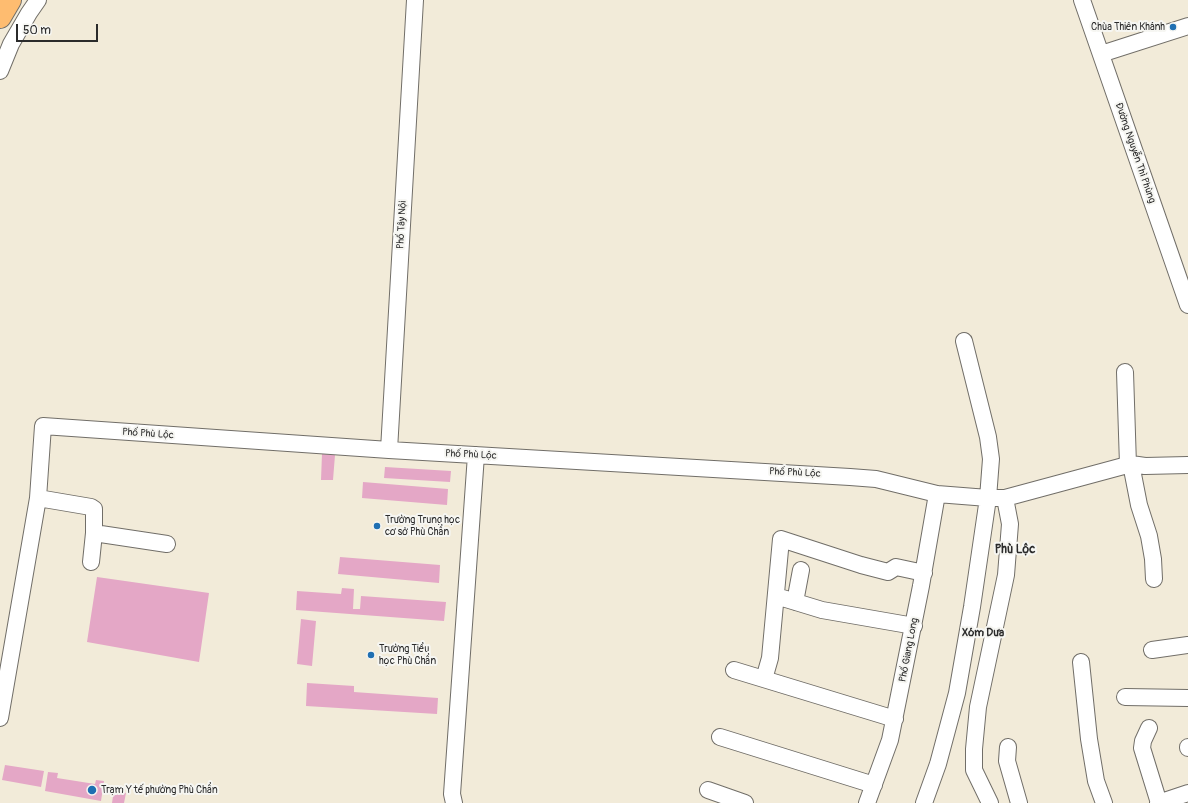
<!DOCTYPE html>
<html>
<head>
<meta charset="utf-8">
<style>
  body { margin:0 }
  #map { position:relative; width:1188px; height:803px; overflow:hidden; background:#f2ebd9; font-family:Pangolin,sans-serif }
  canvas { display:block }
  .scale { position:absolute; left:16px; top:24px; width:82px; height:18px; box-sizing:border-box; border:2px solid #2b2b2b; border-top:0; padding-left:5px; font-size:12px; line-height:14px; white-space:nowrap; color:#2b2b2b; -webkit-text-stroke:3px #f6f6f2; paint-order:stroke }
</style>
</head>
<body>
<div id="map">
<canvas width="1188" height="803"></canvas>
<div class="scale">50 m</div>
</div>
<script>
const context = document.querySelector('canvas').getContext('2d');
context.lineJoin = 'round';
function fill(path, color) {
  context.fillStyle = color;
  context.fill(path, 'evenodd');
}
function toPath(rows) {
  const path = new Path2D();
  for (const r of rows) {
    path.moveTo(r[0], r[1]);
    for (let i = 2; i < r.length; i += 2) path.lineTo(r[i], r[i + 1]);
  }
  return path;
}
function strokePath(path, color, width, dash) {
  context.strokeStyle = color;
  context.lineWidth = width;
  context.lineCap = dash ? 'butt' : 'round';
  context.setLineDash(dash || []);
  context.stroke(path);
}
function label(font, color, halo, rows, align = 'center') {
  context.font = font + ' Pangolin,sans-serif';
  context.lineWidth = 4;
  context.setLineDash([]);
  context.textBaseline = 'middle';
  context.strokeStyle = halo;
  context.fillStyle = color;
  for (const [text, x, y, turn = 0] of rows) {
    context.save();
    context.translate(x, y);
    context.rotate((+turn || 0) * Math.PI / 180);
    context.textAlign = isNaN(turn) ? turn : align;
    if (halo) context.strokeText(text, 0, 0);
    context.fillText(text, 0, 0);
    context.restore();
  }
}
fill(toPath([
  [322,454,335,455,333,480,321,480],
  [385,467,451,471,450,482,384,478],
  [363,482,448,489,447,505,362,498],
  [340,557,440,565,439,583,338,574],
  [97,577,209,593,199,662,87,642],
  [342,588,354,589,353,609,360,609,361,596,446,602,444,621,296,610,297,591,341,594],
  [301,619,316,621,312,666,297,664],
  [307,683,354,686,354,692,438,698,437,714,306,706],
  [5,765,44,771,41,787,2,780],
  [48,772,58,773,57,778,95,784,96,780,104,781,101,801,45,791],
  [114,790,126,793,124,803,112,803]
]), '#e4a7c6');
const minor = toPath([
  [1082,0,1188,305],
  [1101,54,1188,26],
  [0,71,11,44,29,13,38,0],
  [1125,372,1128,465],
  [389,450,415,0],
  [1131,464,1139,505,1149,536,1153,559,1154,579],
  [38,498,91,507,94,509,94,533,91,562],
  [94,533,167,544],
  [776,596,822,610,914,626],
  [795,602,801,570],
  [1152,650,1188,645],
  [1081,662,1089,739,1096,781,1104,803],
  [734,670,895,719],
  [764,679,770,658,781,539,861,565,888,572,896,567,924,573],
  [1125,697,1188,698],
  [0,718,38,498,43,426,389,450,850,477,876,479,937,494,988,498,1005,498,1131,464,1145,466,1188,465],
  [1149,728,1143,741,1142,748,1159,803],
  [720,737,874,785],
  [1008,747,1007,761,1019,803],
  [1188,747,1188,748],
  [708,790,745,803],
  [454,803,452,794,476,455],
  [867,803,890,740,921,586,937,494],
  [924,803,938,764,957,693,972,607,988,498,991,459,988,437,964,341],
  [990,803,974,770,974,749,978,707,1006,575,1010,524,1005,498],
  [1158,803,1188,793]
]);
const highway = toPath([
  [0,17,10,0]
]);
strokePath(minor, '#716e68', 18);
strokePath(highway, '#716e68', 24);
strokePath(minor, '#fff', 16);
strokePath(highway, '#febc70', 22);
for (const [x, y, r, color] of [
  [1173,27,4,"#1f6fb2"],
  [377,526,4,"#1f6fb2"],
  [371,655,4,"#1f6fb2"],
  [92,790,5,"#1f6fb2"]
]) {
  const dot = new Path2D();
  dot.arc(x, y, r, 0, 2 * Math.PI);
  context.fillStyle = color;
  context.fill(dot);
  strokePath(dot, '#f6f6f2', 1.5);
}
label('10px', '#2b2b2b', '#f6f6f2', [
  ["Chùa Thiên Khánh",1165,27,"right"],
  ["Trường Trung học",385,520],
  ["cơ sở Phù Chẩn",385,532],
  ["Trường Tiểu",379,649],
  ["học Phù Chẩn",379,661],
  ["Trạm Y tế phường Phù Chẩn",101,790]
], 'left');
label('10px', '#2b2b2b', '#f6f6f2', [
  ["Đường Nguyễn Thì Phùng",1135,153,71],
  ["Phố Tây Nội",402,225,-87],
  ["Phố Phù Lộc",148,434,4],
  ["Phố Phù Lộc",471,455,3],
  ["Phố Phù Lộc",795,473,3],
  ["Phố Giang Long",909,650,-79]
]);
label('bold 11px', '#2b2b2b', '#f6f6f2', [
  ["Xóm Dưa",983,633]
]);
label('bold 12px', '#2b2b2b', '#f6f6f2', [
  ["Phù Lộc",1015,550]
]);
</script>
</body>
</html>
